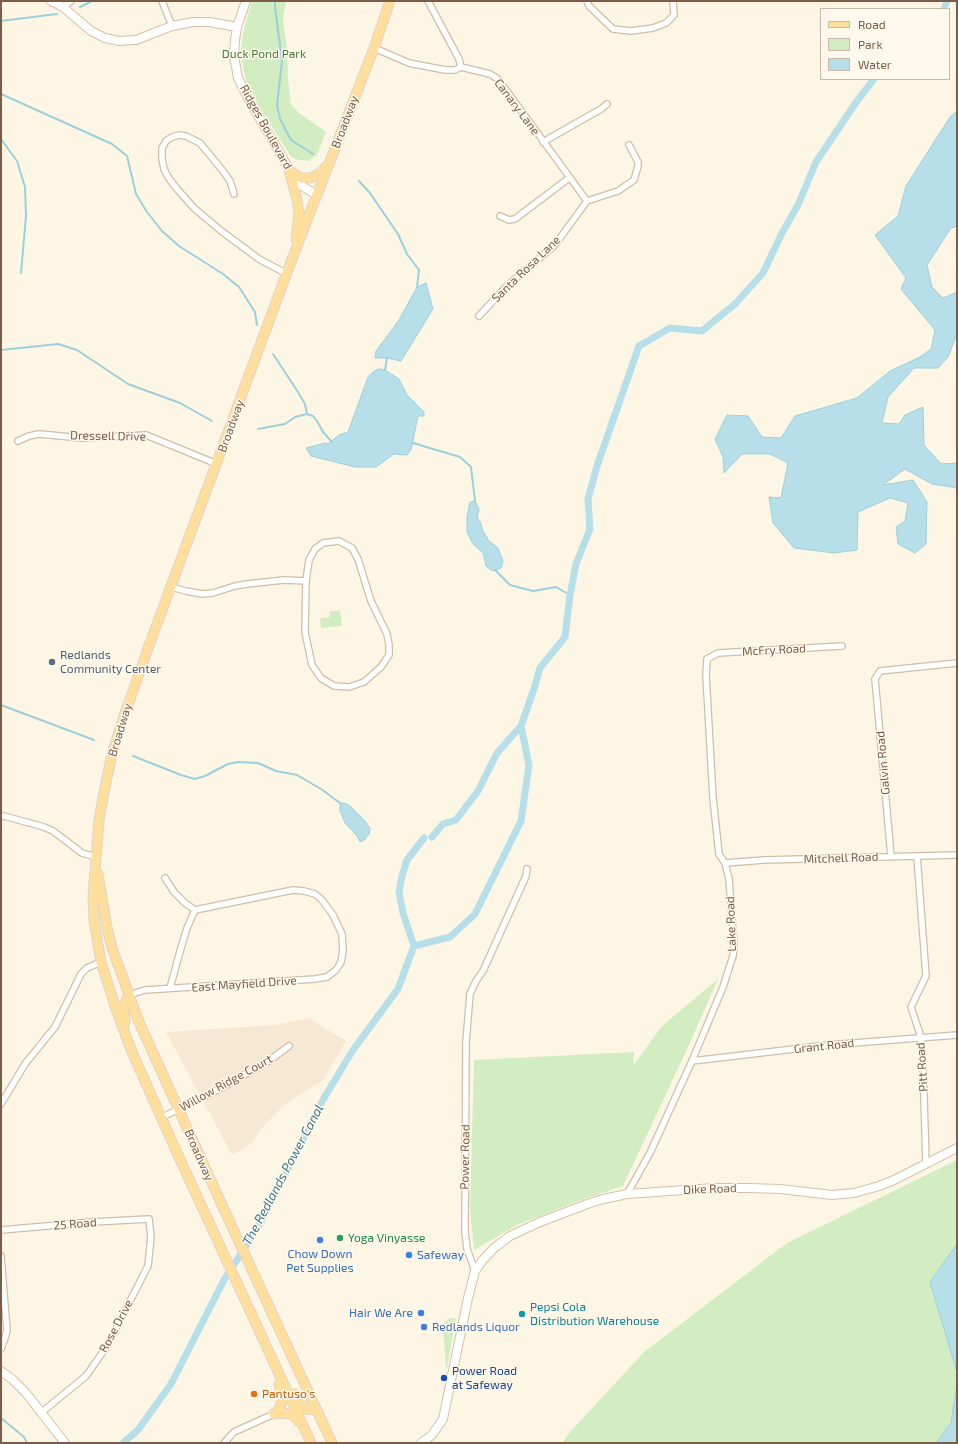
<!DOCTYPE html>
<html>
<head>
<meta charset="utf-8">
<style>
  body { margin:0 }
  #map { position:relative; width:958px; height:1444px; overflow:hidden; background:#fef6e5; font-family:"Exo 2",sans-serif }
  canvas { display:block }
  .frame { position:absolute; inset:0; border:2px solid #7a5c47; pointer-events:none }
  .legend { position:absolute; left:820px; top:8px; width:130px; height:72px; box-sizing:border-box; background:#fff9ed; border:1px solid #cabaab; margin:0; padding:5px 7px; list-style:none; font-size:12px; color:#7a5c47 }
  .legend li { display:flex; align-items:center; gap:8px; height:20px }
  .legend b { width:20px; border:1px solid #cabaab }
</style>
</head>
<body>
<div id="map">
<canvas width="958" height="1444"></canvas>
<div class="frame"></div>
<ul class="legend">
<li><b style="height:5px;background:#ffdf9b"></b>Road</li>
<li><b style="height:11px;background:#d1edc1"></b>Park</li>
<li><b style="height:11px;background:#b7dfea"></b>Water</li>
</ul>
</div>
<script>
const context = document.querySelector('canvas').getContext('2d');
context.lineJoin = 'round';
function fill(path, color) {
  context.fillStyle = color;
  context.fill(path, 'evenodd');
}
function toPath(rows) {
  const path = new Path2D();
  for (const r of rows) {
    path.moveTo(r[0], r[1]);
    for (let i = 2; i < r.length; i += 2) path.lineTo(r[i], r[i + 1]);
  }
  return path;
}
function strokePath(path, color, width, dash) {
  context.strokeStyle = color;
  context.lineWidth = width;
  context.lineCap = dash ? 'butt' : 'round';
  context.setLineDash(dash || []);
  context.stroke(path);
}
function label(font, color, halo, rows, align = 'center') {
  context.font = font + ' "Exo 2",sans-serif';
  context.lineWidth = 3;
  context.setLineDash([]);
  context.textBaseline = 'middle';
  context.strokeStyle = halo;
  context.fillStyle = color;
  for (const [text, x, y, turn = 0] of rows) {
    context.save();
    context.translate(x, y);
    context.rotate((+turn || 0) * Math.PI / 180);
    context.textAlign = isNaN(turn) ? turn : align;
    if (halo) context.strokeText(text, 0, 0);
    context.fillText(text, 0, 0);
    context.restore();
  }
}
fill(toPath([
  [309,1018,346,1041,323,1080,283,1106,260,1130,251,1144,232,1155,166,1032,275,1025]
]), '#f6e8d2');
fill(toPath([
  [252,1,286,1,283,19,287,49,288,79,291,104,298,112,326,132,317,155,309,161,299,160,291,157,259,106,247,84,243,68,241,49,243,33],
  [340,610,342,626,321,628,320,618,330,617,329,612],
  [718,979,689,1045,623,1186,581,1200,517,1225,474,1250,470,1209,474,1060,634,1052,633,1066,662,1026],
  [957,1160,957,1244,930,1282,957,1372,957,1384,951,1423,936,1443,562,1443,571,1431,644,1352,787,1243],
  [450,1318,456,1318,447,1368,446,1368,443,1326,446,1320]
]), '#d1edc1');
const water = toPath([
  [957,111,957,226,951,228,927,265,932,287,943,298,957,292,957,334,948,357,938,368,914,368,888,397,882,423,899,424,905,415,923,407,924,445,941,464,957,463,957,488,932,484,905,469,883,485,913,480,927,502,926,544,915,553,898,544,896,527,905,521,908,503,890,498,858,512,857,550,834,553,794,548,773,523,769,497,781,498,788,463,770,454,742,454,724,473,723,457,715,439,727,415,748,416,762,437,781,438,795,416,857,398,890,371,920,357,931,349,935,330,901,289,906,278,875,235,898,216,906,186,950,117,957,111],
  [426,283,433,309,401,361,387,358,375,358,376,351,399,320,417,287,426,283],
  [379,369,385,370,399,379,407,395,424,412,424,416,418,416,411,450,407,455,394,454,376,467,355,467,311,456,306,448,325,443,328,444,339,435,348,432,368,377,373,372,379,369],
  [475,501,479,509,477,518,480,521,483,531,489,541,498,548,503,561,501,568,492,571,486,566,483,553,473,544,467,532,467,516,470,502,475,501],
  [340,803,344,803,349,805,365,821,370,828,369,834,364,840,360,842,357,836,345,823,340,811,340,803],
  [957,1244,957,1372,930,1282,957,1244],
  [957,1384,957,1443,936,1443,951,1423,957,1384]
]);
fill(water, '#b7dfea');
strokePath(water, '#9ccfdc', 1);
strokePath(toPath([
  [275,1,275,7,282,61,277,105,280,119,291,140,313,154],
  [80,7,92,1],
  [1,21,57,14],
  [1,94,112,144,127,156,136,194,147,212,162,231,179,246,223,274,239,287,255,312,257,325],
  [1,139,17,161,25,187,26,216,21,273],
  [359,181,370,193,398,234,407,254,419,270,417,287],
  [1,350,58,344,77,350,128,384,180,403,212,421],
  [273,354,298,392,305,404,307,414],
  [385,370,387,358],
  [258,429,285,424,295,417,307,414,313,416,317,421,323,432,332,442],
  [413,443,460,457,471,467,475,501],
  [495,570,510,585,533,591,556,587,570,595],
  [1,705,94,740],
  [133,756,181,775,195,779,205,776,228,764,238,762,258,763,276,771,297,775,321,789,340,803],
  [1,1418,24,1437,27,1443]
]), '#9ccfdc', 2);
strokePath(toPath([
  [944,9,947,1],
  [432,837,443,824,456,820,478,791,497,753,521,726],
  [414,946,450,937,475,914,521,821,529,765,521,726,534,689,540,668,565,637,570,595,576,564,590,529,588,499,597,466,639,346,670,328,702,331,735,304,763,273,782,233,798,205,816,162,857,101,874,79],
  [123,1443,138,1430,171,1384,224,1280,260,1224,324,1098,353,1050,398,989,414,946,403,913,399,892,402,876,407,860,424,838]
]), '#b7dfea', 7);
const street = toPath([
  [162,1,172,26],
  [428,1,459,59,461,67],
  [587,1,589,6,613,29,631,31,653,28,666,23,674,15,673,1],
  [63,7,71,1],
  [374,48,409,63,445,70,455,70,461,67,490,74,498,79,587,201],
  [543,142,601,109,607,104],
  [234,194,230,181,223,171,200,143,186,136,179,135,172,137,166,141,162,148,162,159,164,169,168,177,177,189,194,208,220,230,259,259,287,274],
  [587,201,618,191,634,180,638,166,638,162,629,145],
  [500,216,509,220,515,219,569,178],
  [479,316,507,286,555,245,587,201],
  [18,441,29,436,39,434,82,438,146,435,217,464],
  [339,541,352,548,358,559,371,601,387,634,389,645,389,655,381,667,364,682,349,687,334,686,321,678,312,665,305,632,306,581,309,560,315,549,323,543,339,541],
  [171,587,186,591,202,594,213,593,235,586,247,584,284,580,306,581],
  [1,817,4,816,44,827,53,831,82,853,96,857],
  [891,856,875,679,880,671,957,663],
  [917,856,926,976,911,1007,921,1037,923,1063,926,1164],
  [725,863,764,860,957,855],
  [165,878,174,892,185,903,195,910],
  [170,988,179,955,187,928,195,910],
  [129,995,145,990,315,979,327,977,336,970,341,962,343,951,342,934,333,915,322,900,315,894,304,891,293,890,195,910],
  [692,1061,828,1045,957,1035],
  [1,1104,25,1064,55,1027,81,974,87,968,101,962],
  [161,1118,223,1087,270,1060,289,1046],
  [627,1194,650,1153,692,1061,723,987,733,956,734,945,729,879,725,863,719,854,713,798,706,675,707,659,718,653,842,646],
  [1,1230,92,1222,149,1219,151,1237,148,1266,107,1346,86,1376,42,1412],
  [1,1256,7,1330,5,1338,1,1349],
  [475,1271,467,1249,465,1232,466,1042,470,994,476,981,483,971,526,876,527,869],
  [224,1443,234,1432,274,1414]
]);
const secondary = toPath([
  [51,1,63,7,91,31,105,38,119,41,136,40,172,26,193,22,210,22,237,27],
  [246,1,237,27,235,40,234,56,238,78,248,98,293,176,302,186,317,195],
  [1,1371,12,1379,26,1393,65,1443],
  [421,1443,432,1435,443,1419,468,1298,475,1271,482,1261,494,1248,510,1236,540,1222,590,1203,603,1199,627,1194,714,1188,749,1188,780,1189,832,1195,854,1193,879,1186,894,1180,957,1148]
]);
const primary = toPath([
  [289,170,297,200,299,214,296,239],
  [289,170,301,178,310,178,318,175,326,167],
  [98,874,107,927,112,948,139,1022,222,1205,332,1443],
  [125,1022,124,1005,129,995],
  [294,1394,305,1409,317,1410],
  [274,1414,280,1408,282,1399,279,1384],
  [274,1414,282,1413,290,1414,294,1416,299,1422],
  [311,1443,178,1155,132,1052,116,1009,101,962,94,920,93,897,99,820,104,792,112,754,124,716,150,643,292,259,374,48,390,1]
]);
strokePath(street, '#d1bda9', 8);
strokePath(secondary, '#d7c0a9', 10);
strokePath(primary, '#dcd5cf', 11);
strokePath(street, '#fff', 5.5);
strokePath(secondary, '#fff', 8);
strokePath(primary, '#ffdf9b', 9);
for (const [x, y, r, color] of [
  [52,662,4,"#5c6f8a"],
  [340,1238,4,"#2e9e5b"],
  [320,1240,4,"#3f7fe0"],
  [409,1255,4,"#3f7fe0"],
  [421,1313,4,"#3f7fe0"],
  [522,1314,4,"#0f9aa8"],
  [424,1327,4,"#3f7fe0"],
  [444,1378,4,"#1a4fb4"],
  [254,1394,4,"#e8710a"]
]) {
  const dot = new Path2D();
  dot.arc(x, y, r, 0, 2 * Math.PI);
  context.fillStyle = color;
  context.fill(dot);
  strokePath(dot, '#fff9ed', 1.5);
}
label('12px', '#4a7a3c', '#fff9ed', [
  ["Duck Pond Park",264,54]
]);
label('12px', '#7a5c47', '#fff9ed', [
  ["Canary Lane",517,107,53],
  ["Broadway",345,122,-69],
  ["Ridges Boulevard",266,127,61],
  ["Santa Rosa Lane",526,269,-44],
  ["Broadway",231,426,-70],
  ["Dressell Drive",108,436,1],
  ["McFry Road",774,650,-3],
  ["Broadway",120,730,-73],
  ["Galvin Road",883,763,-95],
  ["Mitchell Road",841,858,-2],
  ["Lake Road",731,924,-92],
  ["East Mayfield Drive",244,984,-4],
  ["Grant Road",824,1046,-6],
  ["Pitt Road",922,1067,-94],
  ["Willow Ridge Court",226,1083,-29],
  ["Broadway",199,1155,66],
  ["Power Road",465,1157,-89],
  ["Dike Road",710,1189,-2],
  ["25 Road",75,1224,-5],
  ["Rose Drive",116,1326,-62]
]);
label('12px', '#4e5e75', '#fff9ed', [
  ["Redlands",60,655],
  ["Community Center",60,669]
], 'left');
label('12px', '#27864d', '#fff9ed', [
  ["Yoga Vinyasse",348,1238]
], 'left');
label('12px', '#366cbe', '#fff9ed', [
  ["Chow Down",320,1254,"center"],
  ["Pet Supplies",320,1268,"center"],
  ["Safeway",417,1255],
  ["Hair We Are",413,1313,"right"],
  ["Redlands Liquor",432,1327]
], 'left');
label('12px', '#0d838f', '#fff9ed', [
  ["Pepsi Cola",530,1307],
  ["Distribution Warehouse",530,1321]
], 'left');
label('12px', '#164399', '#fff9ed', [
  ["Power Road",452,1371],
  ["at Safeway",452,1385]
], 'left');
label('12px', '#c56008', '#fff9ed', [
  ["Pantuso's",262,1394]
], 'left');
label('italic 13px', '#3c7787', '#fff9ed', [
  ["The Redlands Power Canal",283,1175,-62]
]);
</script>
</body>
</html>
